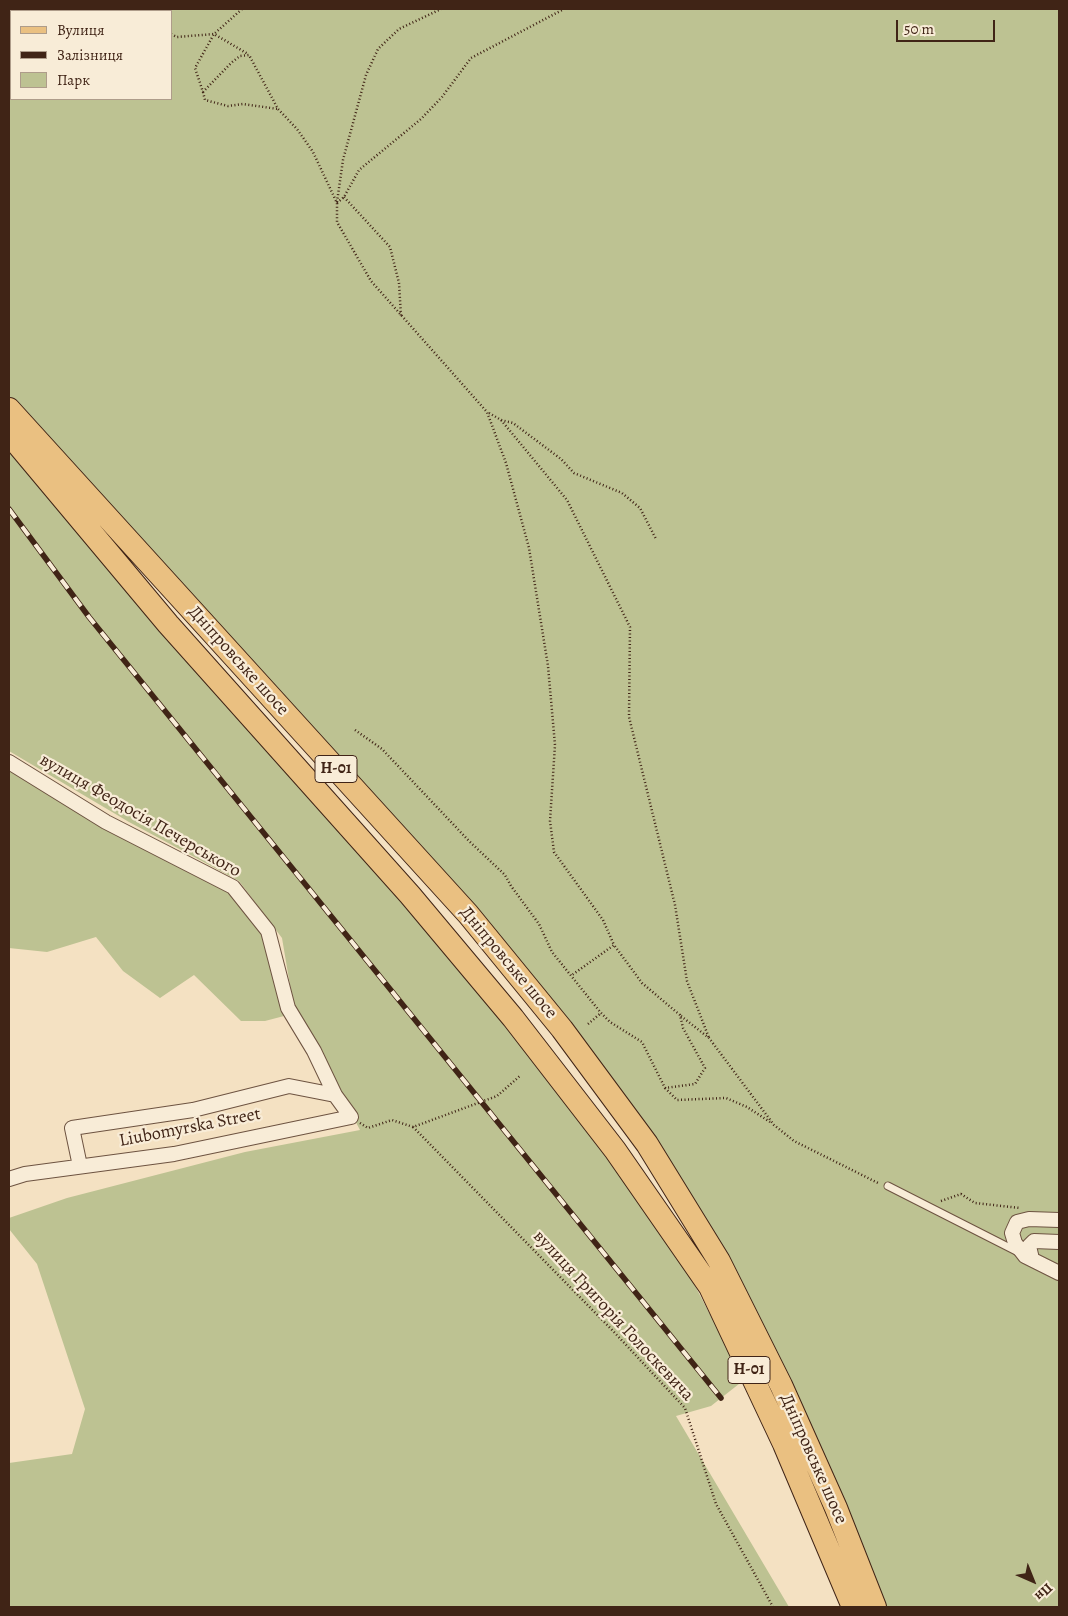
<!DOCTYPE html>
<html>
<head>
<meta charset="utf-8">
<style>
  body { margin:0 }
  #map { position:relative; width:1068px; height:1616px; overflow:hidden; background:#f4e1c2; font-family:Alegreya,serif }
  canvas { display:block }
  .frame { position:absolute; inset:0; border:10px solid #402416; pointer-events:none }
  .legend { position:absolute; left:10px; top:10px; width:162px; height:90px; box-sizing:border-box; background:#f8ecd7; border:1px solid #ae9c8a; margin:0; padding:6px 9px; list-style:none; font-size:15px; color:#402416 }
  .legend li { display:flex; align-items:center; gap:10px; height:25px }
  .legend b { width:25px; border:1px solid #ae9c8a }
  .north { position:absolute; left:1008px; top:1556px; width:50px; height:50px; -webkit-text-stroke:4px #f8ecd7; paint-order:stroke; rotate:136deg; font-size:14px; font-weight:700; line-height:20px; text-align:center; color:#402416 }
  .north::after { content:''; display:block; margin:auto; width:18px; height:22px; background:#402416; clip-path:polygon(50% 0,100% 100%,50% 72%,0 100%) }
  .scale { position:absolute; left:896px; top:20px; width:99px; height:22px; box-sizing:border-box; border:2px solid #402416; border-top:0; padding-left:6px; font-size:15px; line-height:18px; white-space:nowrap; color:#402416; -webkit-text-stroke:4px #f8ecd7; paint-order:stroke }
</style>
</head>
<body>
<div id="map">
<canvas width="1068" height="1616"></canvas>
<div class="frame"></div>
<ul class="legend">
<li><b style="height:6px;background:#eac081"></b>Вулиця</li>
<li><b style="height:6px;background:#402416"></b>Залізниця</li>
<li><b style="height:14px;background:#bdc292"></b>Парк</li>
</ul>
<div class="north">Пн</div>
<div class="scale">50 m</div>
</div>
<script>
const context = document.querySelector('canvas').getContext('2d');
context.lineJoin = 'round';
function fill(path, color) {
  context.fillStyle = color;
  context.fill(path, 'evenodd');
}
function toPath(rows) {
  const path = new Path2D();
  for (const r of rows) {
    path.moveTo(r[0], r[1]);
    for (let i = 2; i < r.length; i += 2) path.lineTo(r[i], r[i + 1]);
  }
  return path;
}
function strokePath(path, color, width, dash) {
  context.strokeStyle = color;
  context.lineWidth = width;
  context.lineCap = dash ? 'butt' : 'round';
  context.setLineDash(dash || []);
  context.stroke(path);
}
function label(font, color, halo, rows, align = 'center') {
  context.font = font + ' Alegreya,serif';
  context.lineWidth = 4.5;
  context.setLineDash([]);
  context.textBaseline = 'middle';
  context.strokeStyle = halo;
  context.fillStyle = color;
  for (const [text, x, y, turn = 0] of rows) {
    context.save();
    context.translate(x, y);
    context.rotate((+turn || 0) * Math.PI / 180);
    context.textAlign = isNaN(turn) ? turn : align;
    if (halo) context.strokeText(text, 0, 0);
    context.fillText(text, 0, 0);
    context.restore();
  }
}
fill(toPath([
  [9,9,1059,9,1059,1607,875,1607,719,1261,562,1029,9,408],
  [11,11,171,11,171,99,11,99],
  [9,452,229,708,423,923,608,1152,691,1278,744,1380,711,1406,676,1416,789,1607,9,1607,9,1463,72,1454,85,1409,37,1264,9,1229,9,1218,67,1198,245,1152,360,1130,293,1003,282,938,239,881,129,822,9,751],
  [9,768,228,890,262,933,284,1016,265,1021,241,1021,194,975,160,998,123,971,96,937,47,952,9,948]
]), '#bdc292');
const service = toPath([
  [888,1186,1018,1252]
]);
const minor = toPath([
  [9,762,106,822,233,887,268,931,288,1008,314,1051,335,1095,351,1117,174,1154,25,1174,9,1179],
  [80,1166,72,1128,193,1110,289,1086,335,1095],
  [1059,1220,1029,1219,1017,1222,1012,1233,1015,1243,1025,1256,1059,1273],
  [1032,1259,1029,1246,1034,1241,1059,1242]
]);
const primary = toPath([
  [9,409,468,914,562,1029,647,1144,719,1261,781,1385,836,1508,875,1607],
  [9,434,168,624,410,895,513,1018,615,1150,710,1287,784,1444,853,1607]
]);
strokePath(service, '#6d5341', 9);
strokePath(minor, '#6d5341', 16);
strokePath(primary, '#402416', 24);
strokePath(toPath([
  [242,9,214,34,195,68,203,92,231,63,240,56,249,55,278,109,297,129,313,152,337,203,337,222,371,281,487,412,506,463,529,548,548,666,555,745,550,821,554,852,603,920,614,945,572,975],
  [171,34,177,37,214,34,248,54],
  [9,70,11,69],
  [203,92,205,100,228,106,243,104,278,109],
  [344,197,390,247,399,283,401,316],
  [337,202,343,160,366,75,378,49,399,29,441,9],
  [337,203,344,197,359,170,421,119,442,97,471,58,564,9],
  [489,413,501,420,513,423,561,459,574,473,622,493,640,508,656,539],
  [501,420,567,500,630,627,629,717,675,905,687,981,709,1038],
  [355,730,382,749,469,841,505,875,511,886,539,924,552,952,601,1013,610,1022,642,1042,665,1088,695,1084,705,1068,683,1028,680,1015,642,983,614,945],
  [681,1016,709,1038,774,1125,794,1141,878,1183],
  [588,1024,601,1013],
  [665,1088,677,1100,726,1098,747,1107,770,1122],
  [360,1123,368,1128,392,1120,413,1127,497,1096,521,1075],
  [413,1127,614,1332,685,1408,716,1504,773,1607],
  [941,1201,961,1194,975,1203,1020,1208]
]), '#402416', 2.5, [1, 2.5]);
strokePath(service, '#f8ecd7', 7);
strokePath(minor, '#f8ecd7', 14);
strokePath(primary, '#eac081', 22);
const rail = toPath([
  [9,509,89,617,721,1398]
]);
strokePath(rail, '#402416', 5.5);
strokePath(rail, '#f8ecd7', 4, [11]);
for (const [x, y, w] of [
  [336,769,42],
  [749,1370,42]
]) {
  const box = new Path2D();
  box.roundRect(x - w / 2, y - 13.5, w, 27, 4);
  context.fillStyle = '#f8ecd7';
  context.fill(box);
  strokePath(box, '#402416', 1);
}
label('bold 16px', '#402416', null, [
  ["Н-01",336,769],
  ["Н-01",749,1370]
]);
label('18px', '#402416', '#f8ecd7', [
  ["Дніпровське шосе",238,661,48],
  ["вулиця Феодосія Печерського",140,816,30],
  ["Дніпровське шосе",508,963,50],
  ["Liubomyrska Street",190,1128,-11],
  ["вулиця Григорія Голоскевича",613,1316,47],
  ["Дніпровське шосе",813,1459,66]
]);
</script>
</body>
</html>
